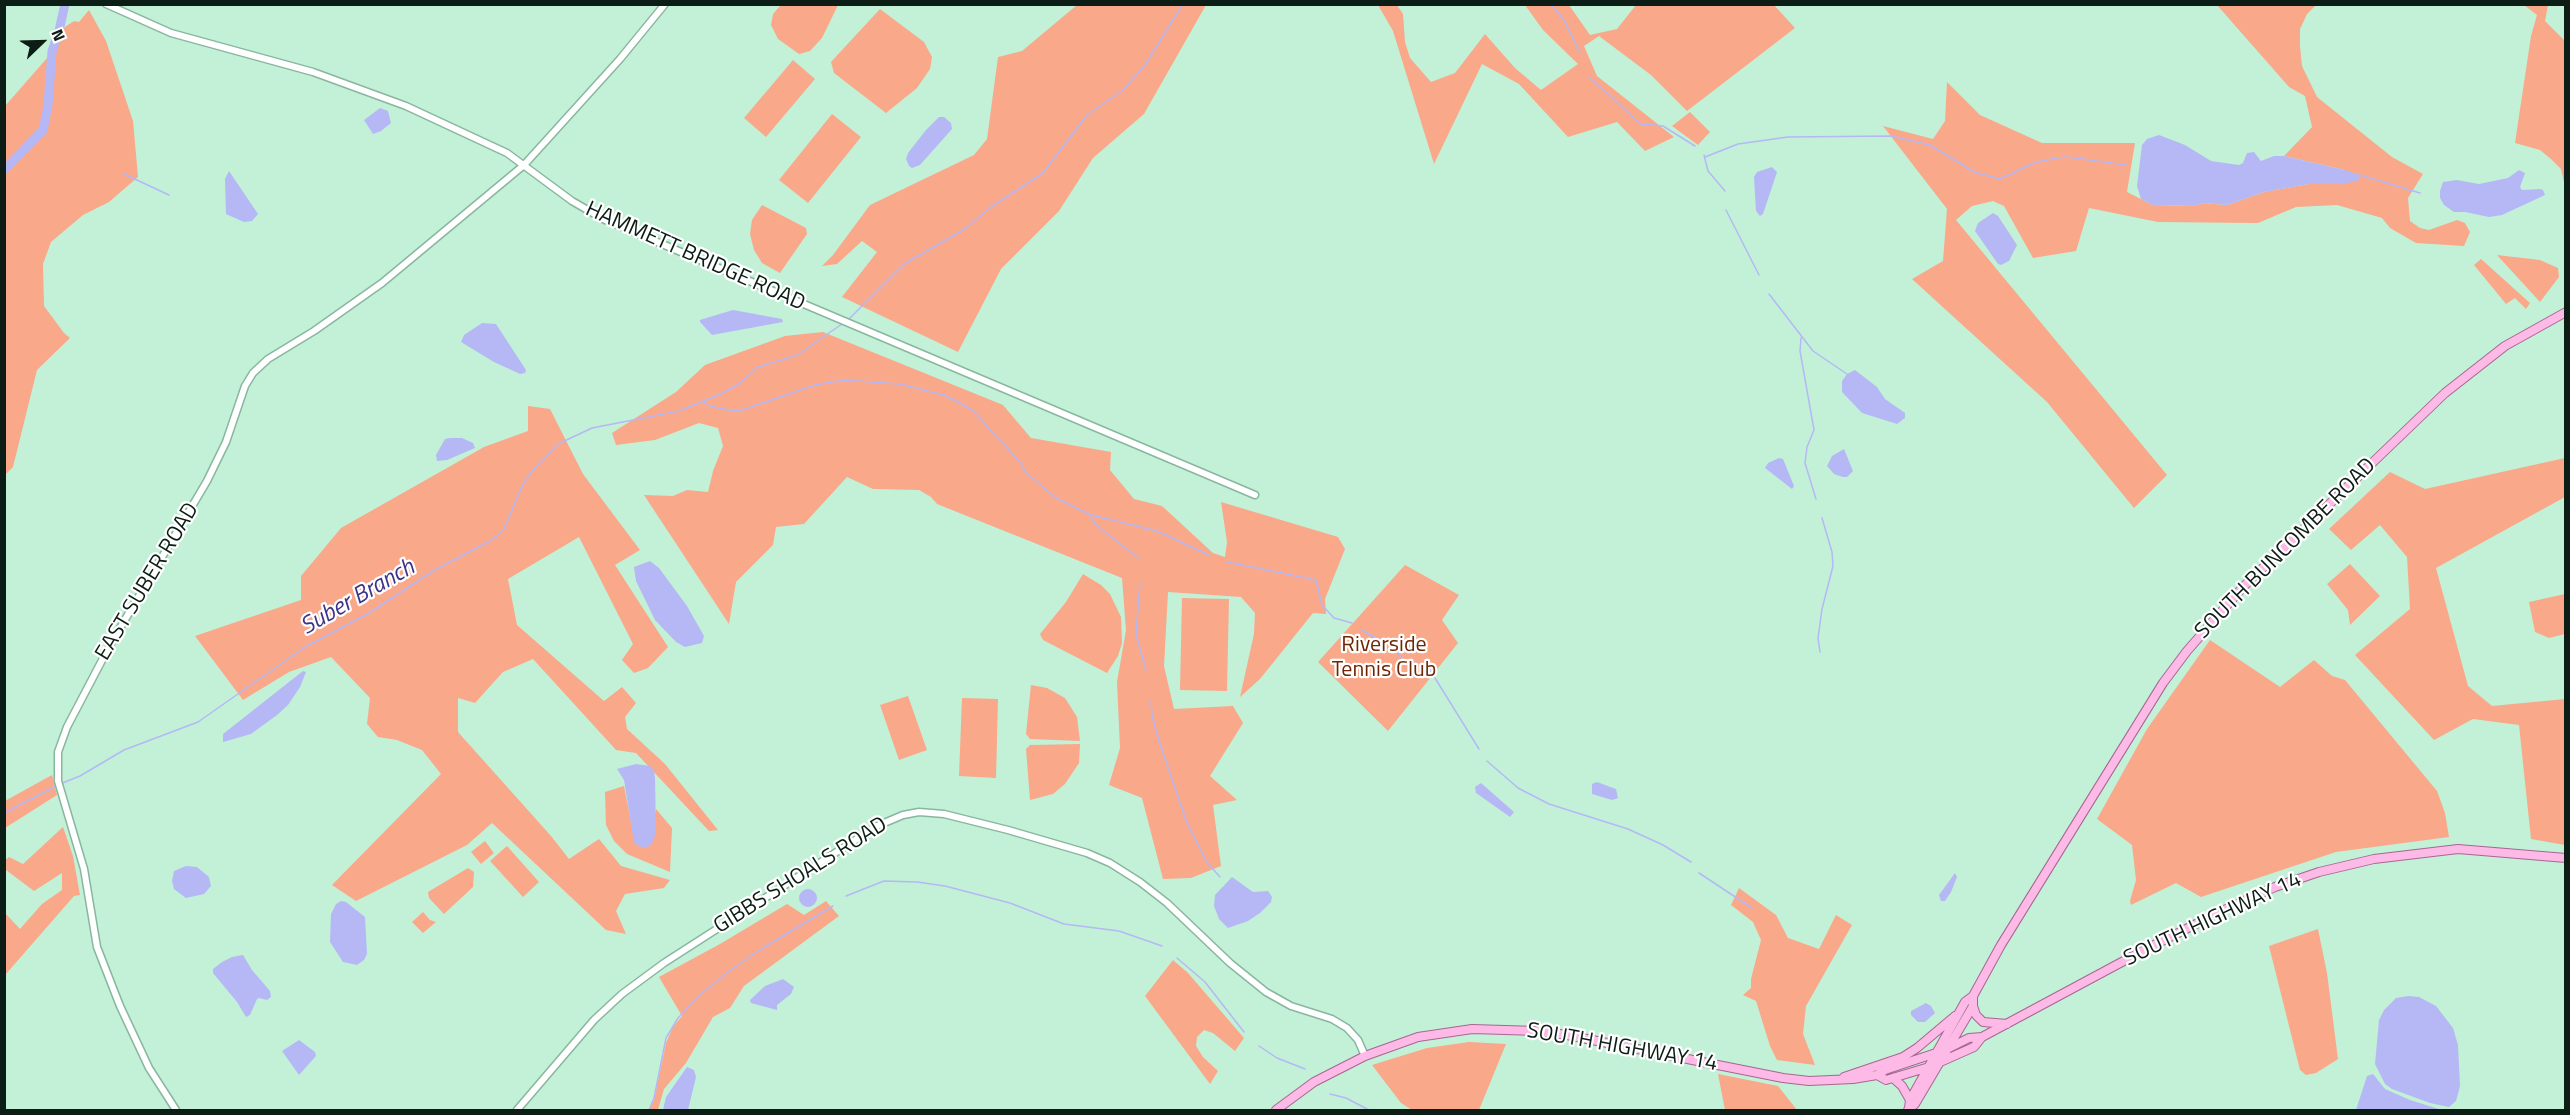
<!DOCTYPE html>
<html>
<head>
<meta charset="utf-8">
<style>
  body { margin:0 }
  #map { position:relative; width:2570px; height:1115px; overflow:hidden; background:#c2f1d8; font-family:"Titillium Web",sans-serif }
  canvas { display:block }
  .frame { position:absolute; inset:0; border:6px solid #0c1d15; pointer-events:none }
  .north { position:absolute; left:12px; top:12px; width:60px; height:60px; -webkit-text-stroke:4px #fff; paint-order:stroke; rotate:67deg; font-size:16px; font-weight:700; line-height:24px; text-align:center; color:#0c1d15 }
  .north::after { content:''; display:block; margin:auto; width:21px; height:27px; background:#0c1d15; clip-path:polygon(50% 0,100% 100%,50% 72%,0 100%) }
</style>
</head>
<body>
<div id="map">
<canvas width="2570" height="1115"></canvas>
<div class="frame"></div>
<div class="north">N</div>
</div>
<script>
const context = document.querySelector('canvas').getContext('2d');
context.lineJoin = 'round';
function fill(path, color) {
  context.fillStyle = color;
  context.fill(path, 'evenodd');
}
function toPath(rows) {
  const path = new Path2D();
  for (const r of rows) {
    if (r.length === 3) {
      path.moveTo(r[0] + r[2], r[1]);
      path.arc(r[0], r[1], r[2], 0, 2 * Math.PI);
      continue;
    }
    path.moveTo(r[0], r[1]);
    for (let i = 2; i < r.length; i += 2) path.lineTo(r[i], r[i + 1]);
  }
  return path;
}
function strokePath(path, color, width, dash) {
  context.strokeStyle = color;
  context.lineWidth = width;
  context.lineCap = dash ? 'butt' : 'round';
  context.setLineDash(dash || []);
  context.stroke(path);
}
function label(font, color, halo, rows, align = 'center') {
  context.font = font + ' "Titillium Web",sans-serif';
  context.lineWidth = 4.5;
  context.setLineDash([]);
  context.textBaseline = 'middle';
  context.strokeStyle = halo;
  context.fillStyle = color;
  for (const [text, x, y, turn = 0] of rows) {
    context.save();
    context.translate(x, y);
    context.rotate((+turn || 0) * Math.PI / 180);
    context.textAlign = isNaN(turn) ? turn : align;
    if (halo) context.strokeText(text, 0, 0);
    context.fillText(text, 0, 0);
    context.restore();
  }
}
fill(toPath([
  [781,5,781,4,838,5,822,38,810,51,799,54,778,39,771,25,773,14],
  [1077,5,1206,5,1144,114,1093,158,1059,211,1001,269,958,352,842,297,877,252,862,241,837,264,822,266,833,255,870,205,974,155,987,139,998,57,1022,51],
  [1636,5,1774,5,1795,28,1687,111,1651,75,1599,36,1584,46,1597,76,1674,137,1645,151,1617,122,1568,137,1519,84,1482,64,1434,164,1393,31,1378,5,1397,5,1403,14,1405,42,1410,58,1431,82,1455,73,1485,34,1515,68,1541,90,1578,64,1543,30,1525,5,1569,5,1590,35,1617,29],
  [2217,5,2316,5,2307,14,2300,29,2300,46,2302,66,2317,97,2392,157,2423,174,2408,198,2410,221,2420,228,2429,230,2457,220,2465,223,2470,232,2464,246,2416,243,2390,228,2382,218,2337,205,2296,207,2258,223,2158,222,2089,208,2076,251,2033,258,2004,206,1993,201,1972,206,1956,220,2167,475,2134,508,2047,402,1912,279,1943,261,1947,209,1883,126,1933,139,1945,121,1947,82,1980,115,2042,143,2135,143,2127,192,2153,205,2193,206,2204,203,2227,205,2264,192,2309,184,2342,184,2345,170,2284,156,2312,127,2305,96,2289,87],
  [2524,5,2548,5,2545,21,2565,41,2565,187,2561,169,2551,159,2540,150,2515,143,2531,36,2537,15],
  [880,9,924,42,932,57,930,69,917,88,886,113,834,73,831,62],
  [89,10,106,41,133,121,138,177,109,202,83,215,51,242,43,264,44,306,64,333,70,338,37,370,13,467,5,475,5,106,55,49,54,40,62,29,74,21,79,22],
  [793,60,815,79,766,137,744,118],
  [1690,112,1710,132,1698,145,1672,126],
  [832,114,861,137,808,203,779,180],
  [762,205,806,228,807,234,780,273,762,263,754,250,750,234,752,220],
  [2497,255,2540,260,2558,268,2559,277,2540,302],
  [2481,259,2530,303,2526,309,2515,298,2506,304,2474,265],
  [823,332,1003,405,1031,438,1111,452,1110,470,1134,499,1162,506,1213,553,1225,557,1227,542,1221,502,1338,537,1345,549,1325,599,1326,614,1313,613,1260,679,1240,697,1254,634,1255,613,1241,597,1168,592,1164,666,1174,709,1233,706,1243,723,1210,776,1237,800,1213,805,1221,866,1191,878,1163,879,1142,798,1109,785,1120,748,1117,682,1126,630,1122,578,937,504,931,497,919,490,873,489,847,477,804,524,776,527,773,545,736,582,729,624,644,495,673,496,687,490,708,492,713,471,723,446,718,428,699,423,655,440,616,445,612,433,676,392,705,365,785,336],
  [528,406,550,409,583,474,640,550,615,565,668,647,648,668,634,673,622,660,633,644,579,537,508,579,517,625,604,701,622,687,636,703,625,717,627,729,665,764,718,830,709,831,636,753,616,750,533,659,503,672,475,703,458,698,458,732,551,836,569,859,599,839,621,866,670,880,664,888,625,894,616,911,626,934,606,930,492,823,467,845,356,901,332,885,441,774,422,750,397,740,378,737,367,724,370,698,331,657,289,672,243,700,195,636,301,600,301,576,341,528,484,447,528,431],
  [2565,458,2565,497,2436,568,2468,686,2492,706,2565,699,2565,845,2531,839,2519,725,2473,719,2434,740,2355,655,2410,609,2407,557,2380,525,2351,550,2329,529,2390,472,2425,489],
  [2350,564,2380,596,2350,625,2348,610,2327,584],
  [1405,565,1459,595,1442,620,1458,643,1388,731,1318,662],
  [1083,574,1101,585,1110,594,1121,617,1122,643,1118,656,1107,673,1043,640,1040,634,1066,602],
  [2565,594,2565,634,2549,638,2535,632,2529,602],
  [1182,598,1229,599,1227,691,1180,690],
  [2210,640,2280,687,2314,660,2332,676,2345,680,2437,791,2445,813,2449,837,2336,852,2201,897,2176,883,2131,905,2130,901,2136,880,2132,845,2097,819,2147,729],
  [1031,685,1047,688,1065,698,1077,717,1080,741,1030,739,1026,734],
  [908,696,927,750,899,760,880,705],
  [962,698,998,699,996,778,959,776],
  [1080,744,1079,763,1065,784,1053,794,1030,800,1026,749,1030,745],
  [52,775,57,795,5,828,5,801],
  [624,786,635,841,649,844,656,809,672,828,670,872,627,854,614,841,606,825,605,792],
  [63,827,73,856,80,895,74,896,6,974,5,913,20,929,42,904,62,890,62,873,34,891,6,870,5,872,5,860,9,857,23,864],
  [485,841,494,853,481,864,471,852],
  [507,846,539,882,523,897,490,861],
  [468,868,474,872,473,887,444,914,429,898,428,892],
  [1739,888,1776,915,1788,938,1819,949,1836,915,1852,925,1806,1006,1803,1034,1815,1065,1777,1060,1770,1046,1756,1001,1743,995,1751,988,1751,979,1761,940,1753,922,1731,905],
  [826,901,839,916,744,986,730,1008,713,1017,686,1063,664,1089,658,1110,649,1110,654,1100,666,1043,673,1027,682,1016,659,977,720,944,787,904,804,915],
  [423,912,430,920,436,922,423,933,412,922],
  [2318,929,2327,973,2338,1059,2316,1073,2306,1075,2300,1070,2269,946],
  [1173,960,1188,973,1244,1038,1235,1051,1213,1033,1204,1030,1197,1037,1196,1046,1203,1057,1218,1071,1210,1084,1145,996],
  [1469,1042,1506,1044,1479,1110,1412,1110,1401,1103,1372,1065,1427,1048],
  [1718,1074,1778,1086,1797,1110,1725,1110]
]), '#f9a889');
fill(toPath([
  [380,108,388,111,391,123,381,131,373,134,364,120],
  [939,117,944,117,951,123,952,129,920,165,912,168,909,166,906,159,908,153,926,130],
  [2159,135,2185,145,2211,161,2239,165,2243,163,2247,153,2254,152,2261,161,2274,156,2284,156,2345,170,2360,175,2360,180,2342,184,2309,184,2264,192,2227,205,2204,203,2193,206,2153,205,2141,199,2137,186,2142,145,2147,139],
  [1772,167,1777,172,1763,214,1760,216,1756,211,1754,177,1757,172],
  [2519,170,2525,173,2520,187,2522,190,2540,189,2543,190,2545,195,2502,215,2489,217,2465,212,2454,212,2444,205,2440,198,2440,191,2443,182,2457,180,2479,184,2508,178],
  [229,171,258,214,252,221,244,222,226,214,225,179],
  [1993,213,1998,216,2017,245,2009,261,2001,265,1998,264,1975,231,1978,223],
  [733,310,782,319,783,322,712,335,700,322,700,320,703,319],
  [482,323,496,324,526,370,525,373,520,374,494,362,461,342,464,335],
  [1855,370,1877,387,1885,399,1905,413,1905,418,1897,424,1862,413,1842,392,1842,381,1847,374],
  [450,438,462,438,473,443,475,448,447,460,437,461,436,455,445,439],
  [1844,449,1853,471,1847,477,1843,477,1834,474,1827,466,1832,456],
  [1779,458,1783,459,1794,486,1792,489,1765,468,1768,463],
  [650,561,659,568,687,606,704,636,702,643,685,647,676,642,655,620,636,581,634,567],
  [303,671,306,672,300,687,288,705,277,715,251,734,223,742,223,734],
  [636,764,650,766,654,770,655,778,656,832,652,844,645,848,638,846,634,842,624,780,617,769],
  [1597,782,1616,789,1618,798,1612,800,1592,794,1592,784],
  [1481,783,1514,812,1510,817,1476,793,1475,787],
  [186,866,197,867,209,877,211,886,204,894,186,898,174,889,172,881,174,871],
  [1955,873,1957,877,1951,892,1945,901,1941,901,1939,895],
  [1232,877,1253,892,1268,891,1272,897,1271,902,1260,913,1248,921,1228,928,1219,919,1214,906,1215,895],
  [808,898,9],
  [341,901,346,902,365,917,367,954,364,960,357,965,343,962,330,942,331,914,336,904],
  [243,955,252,970,270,991,271,997,267,1000,259,998,257,999,250,1015,246,1017,237,1002,213,973,213,969,222,962,232,957],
  [783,979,794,987,791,994,777,1005,777,1010,751,1003,750,1000,765,986],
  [2408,996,2419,997,2436,1006,2453,1028,2458,1045,2460,1086,2456,1101,2449,1107,2430,1103,2392,1089,2385,1084,2375,1064,2379,1020,2384,1010,2396,998],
  [1926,1003,1931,1006,1935,1013,1925,1022,1918,1022,1911,1015,1911,1011],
  [299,1040,315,1052,316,1056,299,1075,282,1051],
  [687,1067,694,1070,696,1077,688,1110,663,1110,666,1097],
  [2373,1074,2385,1089,2410,1100,2442,1110,2356,1110,2367,1076]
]), '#b5b8f5');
strokePath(toPath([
  [1551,4,1564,20,1580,53],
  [1589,77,1641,124,1663,126,1695,146],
  [1704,155,1708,171,1725,191],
  [1705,157,1738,144,1788,137,1891,136,1930,145,1974,172,2000,179,2034,163,2056,158,2068,157,2126,165],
  [124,174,169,195],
  [2360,175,2420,193],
  [2565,186,2566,186],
  [1726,210,1759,275],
  [1769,294,1813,351,1847,374],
  [848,320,904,264,965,229,991,207,1043,173,1087,115,1123,90,1145,65,1183,4],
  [1801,338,1800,351,1814,430,1807,447,1805,463,1816,499],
  [704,402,710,406,732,411,742,410,815,385,843,380,900,384,944,395,971,409,1021,463,1025,472,1056,498,1091,515,1157,531,1209,555],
  [1091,516,1095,524,1138,558],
  [1227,562,1316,580,1322,605,1334,618,1352,623],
  [1140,583,1136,634,1146,670],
  [1362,630,1396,649,1404,662,1422,664,1430,670,1479,749],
  [1820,652,1818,638,1822,609,1833,566,1832,552,1822,518],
  [1151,701,1152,716,1159,741,1187,823,1206,861,1220,877],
  [1487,761,1518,788,1549,804,1628,829,1663,845,1691,862],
  [60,784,80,776,124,750,198,722,305,647,369,613,433,571,490,541,503,531,523,484,533,470,558,444,592,428,679,411,723,393,740,383,758,367,797,355,842,324],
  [4,813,56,786],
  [1699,873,1752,908],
  [846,896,884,881,917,882,945,886,1010,903,1064,924,1119,931,1162,946],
  [1177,958,1205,982,1244,1032],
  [1259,1046,1277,1058,1305,1069],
  [1330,1094,1346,1098,1369,1110],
  [649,1110,654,1098,666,1038,678,1018,701,994,729,971,763,948,833,906]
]), '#b5b8f5', 1.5);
strokePath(toPath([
  [4,170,43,130,48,105,52,51,59,31,65,4]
]), '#b5b8f5', 9);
const minor = toPath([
  [106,4,171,33,313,72,406,106,507,153,572,201,603,219,1255,495],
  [176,1110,149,1068,120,1006,97,947,84,869,58,781,58,752,67,727,110,645,207,481,226,442,245,386,253,373,268,359,314,331,382,283,524,165,620,59,665,4],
  [517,1110,594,1020,622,994,664,963,877,826,903,815,919,812,944,814,1008,830,1087,853,1110,863,1140,882,1167,903,1230,963,1266,992,1291,1006,1332,1019,1347,1028,1358,1040,1365,1056]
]);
const major = toPath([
  [1973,1006,1976,1015,1983,1022,2007,1024],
  [1877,1075,1886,1080,1929,1067,1974,1047,1982,1037],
  [1844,1077,1903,1057,1917,1048,1955,1016],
  [1893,1078,1902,1086,1910,1100],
  [1909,1108,1910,1100,1965,1002,1973,996,2001,945,2163,683,2187,651,2243,587,2445,393,2505,346,2566,312],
  [1276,1110,1314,1082,1365,1056,1418,1037,1472,1029,1538,1031,1567,1035,1783,1078,1809,1081,1853,1079,1877,1075,1885,1070,1945,1050,1969,1038,1982,1037,2148,948,2224,910,2275,887,2319,872,2374,859,2458,849,2566,858],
  [1908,1110,1915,1104,1973,1006,1973,996]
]);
strokePath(minor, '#89b69f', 9);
strokePath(major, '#a86592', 10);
strokePath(minor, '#fff', 6);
strokePath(major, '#fdbae6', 8);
label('22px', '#0c1d15', '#fff', [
  ["HAMMETT BRIDGE ROAD",695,257,24],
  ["SOUTH BUNCOMBE ROAD",2286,549,-45],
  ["EAST SUBER ROAD",148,582,-59],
  ["GIBBS SHOALS ROAD",801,876,-32],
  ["SOUTH HIGHWAY 14",2213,920,-25],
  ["SOUTH HIGHWAY 14",1622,1048,10]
]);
label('22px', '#6e2704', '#fff', [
  ["Riverside",1384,646],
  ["Tennis Club",1384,671]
]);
label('italic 24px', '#3b3489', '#fff', [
  ["Suber Branch",358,598,-30]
]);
</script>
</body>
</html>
